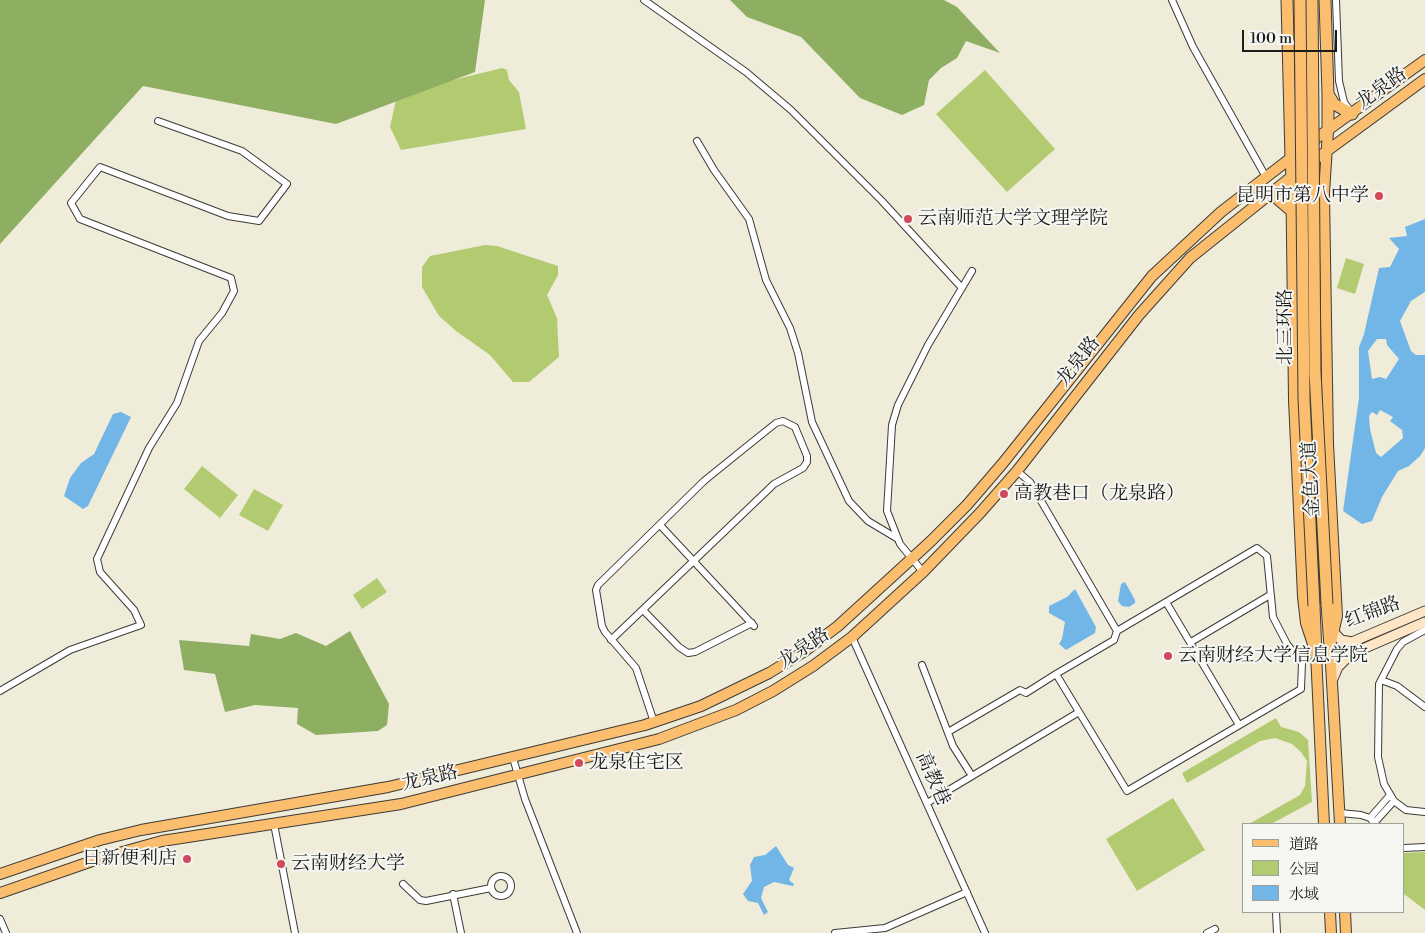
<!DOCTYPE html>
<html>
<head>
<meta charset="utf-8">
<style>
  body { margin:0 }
  #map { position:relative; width:1425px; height:933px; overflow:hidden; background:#f0ecda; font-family:"Libre Bodoni","Noto Serif SC",serif }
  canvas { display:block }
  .legend { position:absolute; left:1242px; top:823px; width:162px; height:90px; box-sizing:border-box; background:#f6f6f2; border:1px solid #9f9f9c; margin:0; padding:6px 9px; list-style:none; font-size:15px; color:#1c1c1c }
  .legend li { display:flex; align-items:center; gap:10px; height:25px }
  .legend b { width:25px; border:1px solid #9f9f9c }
  .scale { position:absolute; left:1242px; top:30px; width:95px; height:22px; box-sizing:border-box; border:2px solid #1c1c1c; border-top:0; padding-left:6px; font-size:15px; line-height:18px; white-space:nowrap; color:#1c1c1c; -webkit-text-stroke:4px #f6f6f2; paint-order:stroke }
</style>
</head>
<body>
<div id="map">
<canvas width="1425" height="933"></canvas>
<ul class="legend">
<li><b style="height:6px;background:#fabe6e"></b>道路</li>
<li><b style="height:14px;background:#b3cb70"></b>公园</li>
<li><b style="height:14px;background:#72b6e8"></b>水域</li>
</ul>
<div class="scale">100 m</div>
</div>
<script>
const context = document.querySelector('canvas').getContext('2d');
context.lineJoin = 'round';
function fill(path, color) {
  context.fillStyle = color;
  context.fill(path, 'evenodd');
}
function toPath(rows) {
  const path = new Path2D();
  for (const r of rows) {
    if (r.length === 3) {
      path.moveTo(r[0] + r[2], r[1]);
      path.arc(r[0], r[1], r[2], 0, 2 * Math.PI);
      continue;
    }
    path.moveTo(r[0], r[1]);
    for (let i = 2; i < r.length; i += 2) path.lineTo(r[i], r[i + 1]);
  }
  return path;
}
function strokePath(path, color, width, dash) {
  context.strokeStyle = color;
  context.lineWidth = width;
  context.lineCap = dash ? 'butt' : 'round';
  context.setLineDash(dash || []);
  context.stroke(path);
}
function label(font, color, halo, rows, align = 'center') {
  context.font = font + ' "Libre Bodoni","Noto Serif SC",serif';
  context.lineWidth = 4;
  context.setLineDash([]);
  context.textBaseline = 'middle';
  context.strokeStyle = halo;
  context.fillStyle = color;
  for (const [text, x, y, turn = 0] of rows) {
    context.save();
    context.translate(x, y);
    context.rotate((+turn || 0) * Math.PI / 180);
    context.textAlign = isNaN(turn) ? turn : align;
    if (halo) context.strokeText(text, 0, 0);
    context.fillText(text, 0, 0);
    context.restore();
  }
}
fill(toPath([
  [502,68,507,70,509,80,519,92,526,129,401,150,390,127,396,100,404,92],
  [985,70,1055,149,1007,192,936,114],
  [485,245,497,246,558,266,558,275,547,295,557,318,559,357,529,382,513,382,490,355,456,331,439,316,422,287,422,267,430,256],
  [1346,258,1364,264,1355,294,1337,288],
  [202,466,238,495,220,518,184,489],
  [254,489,283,505,268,531,239,515],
  [377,578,387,592,362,609,353,595],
  [1276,718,1281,727,1299,732,1308,740,1312,802,1271,824,1249,824,1300,795,1305,786,1307,761,1301,752,1292,744,1275,738,1260,741,1187,783,1182,773],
  [1173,798,1205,850,1137,891,1106,839],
  [1425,852,1425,910,1404,894,1404,853]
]), '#b3cb70');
fill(toPath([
  [0,0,485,0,475,72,336,124,143,86,0,244],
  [730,0,944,0,957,7,1000,53,966,41,957,58,941,68,929,80,924,105,902,115,860,98,801,37,747,17],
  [350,631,389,704,387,725,378,731,316,735,297,724,298,708,255,705,225,712,215,674,184,670,179,640,249,646,251,634,280,639,296,633,326,646]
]), '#8eaf62');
fill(toPath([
  [1425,219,1425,292,1411,301,1400,321,1411,351,1416,355,1425,355,1425,448,1420,456,1409,466,1398,471,1382,497,1372,521,1362,524,1343,511,1359,398,1359,347,1364,334,1379,268,1390,267,1399,249,1389,238,1407,236,1405,227],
  [1377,339,1386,339,1387,345,1399,359,1386,379,1380,377,1372,379,1368,351],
  [1380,410,1393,417,1390,421,1402,430,1403,438,1381,457,1376,453,1370,429,1369,416,1372,412,1377,415],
  [121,412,131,417,88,506,83,509,64,496,70,478,81,463,94,454,113,414],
  [1125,582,1135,600,1135,603,1129,607,1122,606,1118,601,1121,584],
  [1075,589,1096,627,1095,633,1066,650,1059,644,1062,639,1065,622,1049,613,1049,606,1067,597],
  [776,846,788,865,794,868,789,880,794,884,793,886,774,882,764,887,761,898,768,912,764,915,758,903,748,901,743,894,752,881,750,865,754,857,765,855]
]), '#72b6e8');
const street = toPath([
  [644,0,746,72,791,110,881,200,962,288],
  [1172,0,1193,47,1266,177],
  [1336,0,1339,81,1344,102,1349,109],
  [697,141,714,170,749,219,766,280,790,328,798,353,812,422,849,501,868,521,898,539],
  [1017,471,1030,482,1117,631],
  [660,525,754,626],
  [923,572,900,544,887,511,892,425,898,405,928,345,972,271],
  [1166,602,1239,725],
  [643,610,679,647,688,653,695,652,752,623],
  [1425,630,1403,642,1397,649,1379,684,1378,757,1384,784,1394,801,1406,810,1425,812],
  [852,637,985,933],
  [611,640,774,484,803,468,807,462,807,456,795,427,783,421,776,423,746,447,704,481,598,585,596,590,602,626,605,632,636,668,654,722],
  [1191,642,1270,595],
  [922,665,953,746,972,776],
  [1381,680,1397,686,1425,707],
  [0,691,70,650,141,625,134,610,100,572,97,559,149,448,177,403,199,341,222,313,234,291,231,278,80,219,71,203,100,167,228,216,259,221,287,184,242,151,158,121],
  [948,732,1020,690,1026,693,1056,674,1114,640,1117,631,1257,548,1267,556,1273,617,1287,644,1302,663,1301,689,1127,791,1056,674],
  [513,758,525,799,577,933],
  [927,803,1079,712],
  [1340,813,1361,815,1370,818,1375,824],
  [1370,818,1390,795],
  [1375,822,1394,801],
  [274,824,295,933],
  [1404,848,1425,847],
  [501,886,10],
  [403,884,420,900,426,901,491,888],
  [453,894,461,933],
  [1276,912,1277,933],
  [0,919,6,933],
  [835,933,885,928,967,892],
  [1207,933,1215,929]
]);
const secondary = toPath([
  [1330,628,1341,640,1352,642,1425,611],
  [1333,679,1338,667,1351,654,1425,622]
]);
const primary = toPath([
  [1328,131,1324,193,1328,444,1337,616,1330,647,1340,824],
  [1307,145,1425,60],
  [1291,158,1294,400,1303,597,1306,623,1316,653,1324,824],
  [1266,197,1276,198,1291,211],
  [0,874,100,840,141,830,388,787,645,725,701,706,769,673,805,651,838,626,930,542,967,505,1003,463,1152,276,1221,212,1296,154],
  [0,893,101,858,162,841,401,804,659,739,736,710,773,691,813,666,852,637,923,572,980,513,1017,471,1139,315,1190,258,1290,178,1425,79],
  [1330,912,1331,933],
  [1345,912,1346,933]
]);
const highway = toPath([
  [1287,0,1291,158],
  [1325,0,1328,94,1334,104,1352,114],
  [1328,95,1328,131],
  [1327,604,1330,647],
  [1314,606,1316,653]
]);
strokePath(street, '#3c3b38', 8);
strokePath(secondary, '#3c3b38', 11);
strokePath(primary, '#3c3b38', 12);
strokePath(highway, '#3c3b38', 13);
strokePath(street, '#fff', 6);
strokePath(secondary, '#fde5c5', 9);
strokePath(primary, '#fabe6e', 10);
strokePath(highway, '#fabe6e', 11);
const highwayBridge = toPath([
  [1300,0,1304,399,1314,606],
  [1312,0,1315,372,1327,604]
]);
strokePath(highwayBridge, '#3c3b38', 13, []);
strokePath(highwayBridge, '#fabe6e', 11);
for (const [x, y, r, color] of [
  [1379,196,5,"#d1495b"],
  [908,219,5,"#d1495b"],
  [1004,494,5,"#d1495b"],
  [1168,656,5,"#d1495b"],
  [579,763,5,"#d1495b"],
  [187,859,5,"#d1495b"],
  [281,864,5,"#d1495b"]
]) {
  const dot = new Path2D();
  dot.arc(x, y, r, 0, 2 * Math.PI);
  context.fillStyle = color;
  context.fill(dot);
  strokePath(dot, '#f6f6f2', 2);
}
label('19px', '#1c1c1c', '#f6f6f2', [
  ["龙泉路",1382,89,-36],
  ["北三环路",1286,327,-90],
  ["龙泉路",1079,362,-52],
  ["金色大道",1312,479,-93],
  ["红锦路",1373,613,-20],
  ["龙泉路",804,649,-34],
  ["龙泉路",430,779,-13],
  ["高教巷",932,779,66]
]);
label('19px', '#1c1c1c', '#f6f6f2', [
  ["昆明市第八中学",1369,196,"right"],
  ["云南师范大学文理学院",918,219],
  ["高教巷口（龙泉路）",1014,494],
  ["云南财经大学信息学院",1178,656],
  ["龙泉住宅区",589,763],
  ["日新便利店",177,859,"right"],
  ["云南财经大学",291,864]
], 'left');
</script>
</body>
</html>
